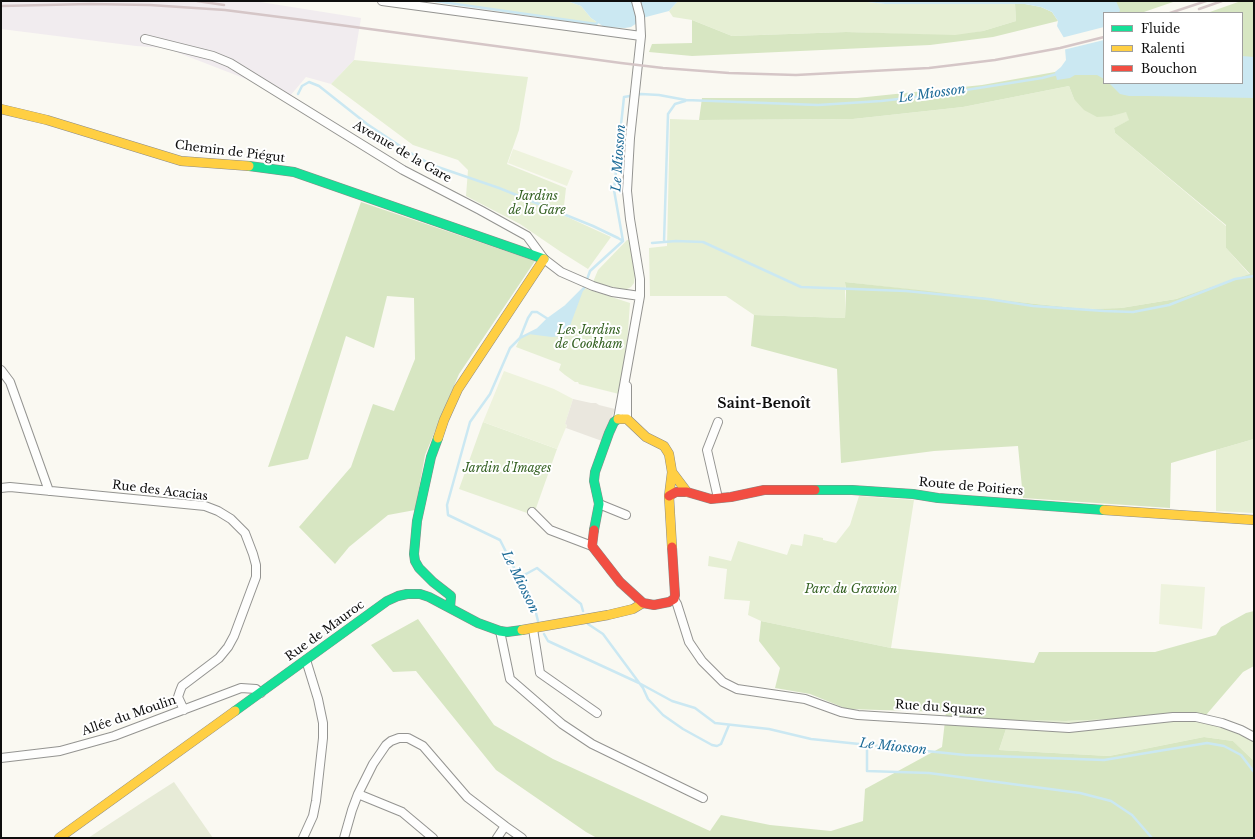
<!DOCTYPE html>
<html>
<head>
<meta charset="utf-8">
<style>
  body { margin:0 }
  #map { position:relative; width:1255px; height:839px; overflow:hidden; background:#faf9f2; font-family:"Libre Baskerville",serif }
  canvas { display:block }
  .frame { position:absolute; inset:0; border:2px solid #0e0e0e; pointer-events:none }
  .legend { position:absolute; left:1103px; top:12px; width:140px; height:72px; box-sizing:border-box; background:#fff; border:1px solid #9f9f9f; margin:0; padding:5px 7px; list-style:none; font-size:12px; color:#0e0e0e }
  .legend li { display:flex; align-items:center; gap:8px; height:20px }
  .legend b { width:20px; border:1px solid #9f9f9f }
</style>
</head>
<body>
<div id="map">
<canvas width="1255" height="839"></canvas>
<div class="frame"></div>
<ul class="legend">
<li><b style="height:5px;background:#16e098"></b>Fluide</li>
<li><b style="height:5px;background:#ffcf43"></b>Ralenti</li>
<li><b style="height:5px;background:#f24e42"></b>Bouchon</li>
</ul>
</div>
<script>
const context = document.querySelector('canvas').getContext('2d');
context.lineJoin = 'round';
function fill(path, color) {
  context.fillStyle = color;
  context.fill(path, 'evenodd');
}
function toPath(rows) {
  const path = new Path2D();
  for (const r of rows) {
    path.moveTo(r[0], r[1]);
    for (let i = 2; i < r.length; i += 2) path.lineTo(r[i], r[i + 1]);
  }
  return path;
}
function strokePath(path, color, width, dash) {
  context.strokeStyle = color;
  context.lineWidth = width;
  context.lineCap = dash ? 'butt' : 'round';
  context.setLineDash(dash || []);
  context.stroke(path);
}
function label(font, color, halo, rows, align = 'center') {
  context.font = font + ' "Libre Baskerville",serif';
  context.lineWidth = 4;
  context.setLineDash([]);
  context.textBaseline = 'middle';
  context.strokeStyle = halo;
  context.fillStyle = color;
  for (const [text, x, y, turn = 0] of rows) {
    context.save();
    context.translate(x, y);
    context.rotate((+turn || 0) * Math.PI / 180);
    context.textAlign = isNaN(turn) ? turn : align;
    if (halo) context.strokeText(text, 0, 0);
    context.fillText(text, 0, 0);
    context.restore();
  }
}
fill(toPath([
  [1,1,254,1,361,18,354,60,331,84,306,77,290,96,166,48,136,46,1,29]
]), '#f1ecef');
fill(toPath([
  [437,1,567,1,581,6,591,18,598,23,596,24],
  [678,1,859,1,885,4,1015,4,1016,21,983,31,958,36,846,32,732,36,692,20,673,17,669,11],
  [354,60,528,77,519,130,507,164,566,188,563,215,611,237,588,269,561,252,520,224,466,196,468,170,458,160,413,145,331,84],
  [1069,86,1074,99,1112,116,1126,111,1130,120,1114,128,1115,133,1226,226,1226,248,1250,275,1176,299,1121,308,1088,309,1036,304,845,282,845,318,754,315,726,296,650,296,649,248,667,246,670,119,699,120,853,119,963,107],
  [627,240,630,240,635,275,634,283,631,287,625,290,593,282,598,270],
  [584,288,630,303,627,345,619,394,579,384,578,382,575,382,565,375,559,370,561,364,516,347,520,338,538,329,548,319,566,306],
  [483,422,557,449,535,511,527,513,459,489],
  [1254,439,1254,513,1216,511,1216,450],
  [859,496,914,500,891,648,761,621,748,615,750,601,724,599,727,569,708,566,709,556,731,561,738,541,787,555,791,544,802,546,804,534,823,538,823,540,836,543,850,525],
  [1206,715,1233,722,1254,733,1254,761,1233,741,1204,737,1109,756,999,750,1009,720,1065,721]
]), '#e6efd4');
fill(toPath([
  [1100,1,1176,1,1141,13,1111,13],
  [1241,1,1254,1,1254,439,1171,463,1170,508,1023,498,1018,446,934,451,841,463,837,369,751,346,754,315,845,318,846,292,845,282,928,291,1036,304,1088,309,1121,308,1176,299,1250,274,1226,248,1226,225,1115,133,1114,128,1129,120,1126,112,1112,116,1097,117,1084,110,1074,99,1069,86,963,107,853,119,699,120,702,98,857,98,982,85,1055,72,1104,54,1104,83,1242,83,1242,13,1207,13],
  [1015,4,1025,4,1041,7,1052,12,1058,21,993,37,930,45,692,56,649,52,652,44,692,43,692,20,732,36,846,32,955,35,983,31,1016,21],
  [361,202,535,261,459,374,425,455,415,510,388,515,349,547,335,564,299,527,351,467,373,404,394,411,415,359,414,298,387,296,374,348,346,336,308,459,268,467],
  [1254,611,1254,666,1243,672,1206,715,1065,721,1009,720,999,750,1109,756,1204,737,1233,741,1254,761,1254,838,597,838,586,832,496,770,416,671,393,672,371,645,418,619,494,725,553,759,710,831,721,815,770,825,831,831,863,821,865,789,942,747,946,712,847,709,810,694,775,688,780,668,759,641,761,621,891,648,1034,663,1039,652,1155,652,1216,635,1221,627,1246,613]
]), '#d7e6c2');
fill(toPath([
  [174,782,213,838,88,838,149,798]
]), '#e7ebd7');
fill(toPath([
  [513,149,573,171,567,186,508,163],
  [504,371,554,389,573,399,565,424,567,425,557,449,483,422],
  [1161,584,1205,587,1202,629,1159,624]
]), '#eef3dd');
fill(toPath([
  [573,399,591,403,596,403,599,405,615,409,602,441,566,428,567,425,565,424]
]), '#eae7de');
fill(toPath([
  [567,1,678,1,669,11,646,17,631,27,625,28,604,27,591,18,581,6],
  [859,1,1116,1,1120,10,1119,13,1104,13,1104,79,1097,75,1075,75,1070,78,1057,80,1055,72,1061,67,1066,60,1064,38,1057,26,1058,21,1052,12,1041,7,1025,4,885,4],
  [1242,56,1254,57,1254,98,1148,96,1129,96,1120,94,1109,83,1242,83],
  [584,288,567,334,561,336,552,337,528,334,538,329,548,319,566,306]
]), '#cbe8f2');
fill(toPath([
  [1104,27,1104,40,1063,50,1061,38]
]), '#faf9f2');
strokePath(toPath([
  [435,1,596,24,600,20],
  [298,94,302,86,309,82,319,86,367,124,409,152,432,165,499,188,593,226,618,238,623,241],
  [623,241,614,190,624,97,641,94,659,95,686,100,818,105,881,101,934,95,1042,78,1057,74],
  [664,242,668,114,675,104,685,101],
  [652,243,676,241,703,242,801,287,906,291,988,299,1033,306,1104,311,1133,312,1169,305,1235,279,1254,276],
  [520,338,528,318,532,312,537,312,548,319],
  [518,577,526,574,537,568,581,604,583,611],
  [538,621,535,609,500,540,448,515,447,505,470,422,490,394,510,348,520,338,538,329,548,319,566,306,584,288,590,271,623,241],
  [588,624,603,634,643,688,648,699,663,715,683,729,712,745,717,746,721,744,729,725],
  [544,634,548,641,639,683,672,701,695,708,715,723,769,729,811,739,965,755,1104,760,1207,743,1224,746,1241,755,1254,772],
  [867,744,867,771,929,773,1080,793,1111,801,1132,815,1152,838]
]), '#cbe8f2', 2.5);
const street = toPath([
  [382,1,641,36],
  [145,39,213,56,230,63,403,170,480,210,527,236,544,259,561,272,593,286,612,292,640,296],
  [1,370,10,382,49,491],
  [627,386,627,419],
  [618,419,640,296,640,279,630,219,627,191,630,138,641,36,640,16,636,1],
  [718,422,707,450,718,498],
  [1,488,10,487,205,506,218,511,231,519,245,533,253,554,256,565,256,577,234,636,228,647,219,658,182,686,180,691,178,697,184,710],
  [599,504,626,515],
  [532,512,550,530,592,546],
  [674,599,677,604,689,642,702,661,723,682,737,689,805,699,841,712,858,715,1069,728,1173,717,1196,717,1222,723,1241,730,1254,737],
  [533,629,540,673,597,713],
  [500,631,510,679,562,724,592,744,703,798],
  [1,758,60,751,114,736,241,688,256,689,261,693],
  [358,794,373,764,386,745,391,741,399,738,408,738,423,746,467,797,505,826,522,838],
  [303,838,313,816,316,801,323,738,323,723,318,699,306,660],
  [344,838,352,810,358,794,402,812,433,838],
  [497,838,505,826]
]);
const fast = toPath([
  [249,166,294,172,544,259],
  [438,438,431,457,417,521,414,554,415,561,419,568,433,582,451,596,450,608],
  [815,490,852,490,913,494,938,498,1104,510],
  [594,530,599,504,594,481,595,472,609,433,614,422,618,419],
  [235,711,387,601,398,596,407,594,420,594,429,597,478,623,500,631,507,632,522,630]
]);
const slow = toPath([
  [1,109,47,120,181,161,249,166],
  [618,419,627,419,646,437,664,446,669,454,672,472,669,496,672,547],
  [438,438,444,420,458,389,544,259],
  [672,472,687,492],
  [1104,510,1254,520],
  [522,630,608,615,633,609,643,603],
  [59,838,235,711]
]);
const jam = toPath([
  [669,496,676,492,687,492,711,499,731,497,764,490,815,490],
  [594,530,592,546,620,582,643,603,654,605,669,602,674,599,675,595,672,547]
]);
strokePath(street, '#949491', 10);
strokePath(fast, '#8b8a87', 10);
strokePath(slow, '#8b8a87', 10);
strokePath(jam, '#8b8a87', 10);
strokePath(street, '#fefefd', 8);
strokePath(fast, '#16e098', 9);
strokePath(slow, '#ffcf43', 9);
strokePath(jam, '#f24e42', 9);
strokePath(toPath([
  [197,1,224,5],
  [1,6,90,4,150,5,225,10,303,20,621,63,663,68,729,73,796,75,929,68,995,60,1060,48,1104,37],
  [1199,9,1222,1],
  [1170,13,1206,1]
]), '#d5c6c7', 2.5);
label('12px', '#0e0e0e', '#fff', [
  ["Chemin de Piégut",230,152,7],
  ["Avenue de la Gare",402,152,30],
  ["Route de Poitiers",971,487,5],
  ["Rue des Acacias",160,491,7],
  ["Rue de Mauroc",325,631,-36],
  ["Rue du Square",940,708,4],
  ["Allée du Moulin",129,716,-19]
]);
label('italic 12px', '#346122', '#fff', [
  ["Jardins",537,197],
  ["de la Gare",537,211],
  ["Les Jardins",589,331],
  ["de Cookham",589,345],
  ["Jardin d'Images",507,469],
  ["Parc du Gravion",851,590]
]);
label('italic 13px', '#1e6c98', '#fff', [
  ["Le Miosson",932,94,-8],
  ["Le Miosson",619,158,-86],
  ["Le Miosson",520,582,64],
  ["Le Miosson",893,747,6]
]);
label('bold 14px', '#0e0e0e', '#fff', [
  ["Saint-Benoît",764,404]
]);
</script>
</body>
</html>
